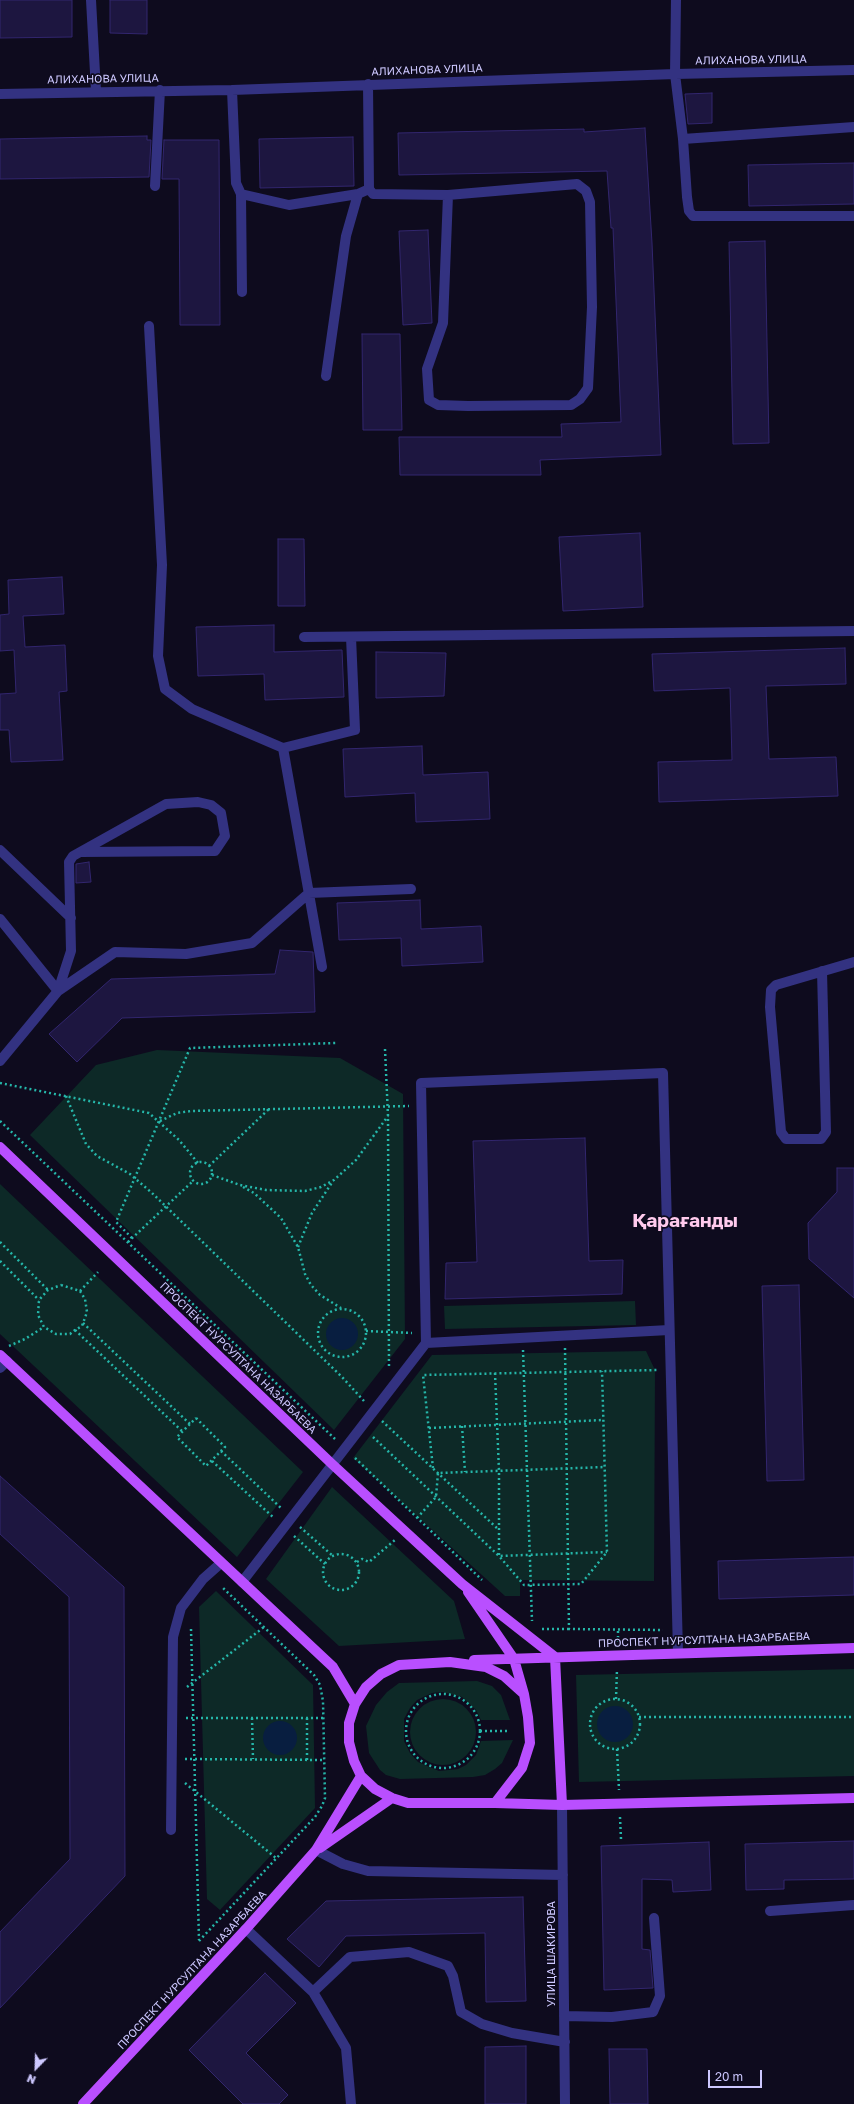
<!DOCTYPE html>
<html>
<head>
<meta charset="utf-8">
<style>
  body { margin:0 }
  #map { position:relative; width:854px; height:2104px; overflow:hidden; background:#0e0b1e; font-family:"Golos Text",sans-serif }
  canvas { display:block }
  .north { position:absolute; left:16px; top:2048px; width:40px; height:40px; -webkit-text-stroke:3px #0e0b1e; paint-order:stroke; rotate:203deg; font-size:11px; font-weight:700; line-height:16px; text-align:center; color:#cdc8ff }
  .north::after { content:''; display:block; margin:auto; width:14px; height:18px; background:#cdc8ff; clip-path:polygon(50% 0,100% 100%,50% 72%,0 100%) }
  .scale { position:absolute; left:708px; top:2070px; width:54px; height:18px; box-sizing:border-box; border:2px solid #cdc8ff; border-top:0; padding-left:5px; font-size:12px; line-height:14px; white-space:nowrap; color:#cdc8ff; -webkit-text-stroke:3px #0e0b1e; paint-order:stroke }
</style>
</head>
<body>
<div id="map">
<canvas width="854" height="2104"></canvas>
<div class="north">N</div>
<div class="scale">20 m</div>
</div>
<script>
const context = document.querySelector('canvas').getContext('2d');
context.lineJoin = 'round';
function fill(path, color) {
  context.fillStyle = color;
  context.fill(path, 'evenodd');
}
function toPath(rows) {
  const path = new Path2D();
  for (const r of rows) {
    if (r.length === 3) {
      path.moveTo(r[0] + r[2], r[1]);
      path.arc(r[0], r[1], r[2], 0, 2 * Math.PI);
      continue;
    }
    path.moveTo(r[0], r[1]);
    for (let i = 2; i < r.length; i += 2) path.lineTo(r[i], r[i + 1]);
  }
  return path;
}
function strokePath(path, color, width, dash) {
  context.strokeStyle = color;
  context.lineWidth = width;
  context.lineCap = dash ? 'butt' : 'round';
  context.setLineDash(dash || []);
  context.stroke(path);
}
function label(font, color, halo, rows, align = 'center') {
  context.font = font + ' "Golos Text",sans-serif';
  context.lineWidth = 3.5;
  context.setLineDash([]);
  context.textBaseline = 'middle';
  context.strokeStyle = halo;
  context.fillStyle = color;
  for (const [text, x, y, turn = 0] of rows) {
    context.save();
    context.translate(x, y);
    context.rotate((+turn || 0) * Math.PI / 180);
    context.textAlign = isNaN(turn) ? turn : align;
    if (halo) context.strokeText(text, 0, 0);
    context.fillText(text, 0, 0);
    context.restore();
  }
}
fill(toPath([
  [157,1050,340,1058,403,1094,405,1339,334,1430,30,1135,96,1065],
  [0,1184,303,1472,237,1557,0,1334],
  [635,1301,636,1325,445,1329,444,1306],
  [646,1351,655,1370,654,1581,520,1580,520,1596,505,1596,353,1458,432,1355],
  [332,1487,454,1601,465,1639,339,1646,266,1579],
  [216,1591,313,1685,315,1808,220,1910,207,1899,199,1607],
  [854,1669,854,1776,579,1782,576,1675],
  [477,1681,492,1686,501,1695,510,1720,481,1720,476,1710,462,1697,442,1692,432,1693,417,1700,410,1708,404,1719,404,1741,410,1753,418,1762,439,1771,458,1769,466,1765,476,1755,481,1741,513,1740,502,1763,495,1769,485,1775,473,1777,400,1779,386,1775,380,1770,369,1753,366,1726,376,1705,387,1692,399,1683],
  [443,1732,33]
]), '#0d2927');
fill(toPath([
  [342,1334,16],
  [615,1724,18],
  [280,1738,17]
]), '#081e40');
const building = toPath([
  [0,0,72,0,72,37,0,38,0,0],
  [110,0,147,0,147,34,110,33,110,0],
  [712,93,712,123,688,124,685,94,712,93],
  [645,128,652,243,661,455,540,460,541,475,400,475,399,437,562,437,561,424,621,422,613,228,611,228,607,171,399,175,398,133,584,129,584,132,645,128],
  [147,136,147,140,151,140,149,177,0,179,0,139,147,136],
  [353,137,354,186,260,188,259,139,353,137],
  [164,140,219,140,220,325,180,325,179,179,162,179,164,140],
  [854,163,854,204,749,206,748,165,854,163],
  [428,230,432,323,403,325,399,231,428,230],
  [765,241,769,443,733,444,729,242,765,241],
  [362,334,400,334,402,430,363,430,362,334],
  [640,533,643,607,563,611,559,537,640,533],
  [278,539,304,539,305,606,278,606,278,539],
  [62,577,64,614,23,616,25,647,65,645,67,691,59,692,63,760,11,762,9,730,0,730,0,694,16,693,14,650,0,651,0,615,9,614,8,580,62,577],
  [274,625,274,652,342,650,344,697,265,700,264,674,198,676,196,627,274,625],
  [845,648,846,684,766,686,769,759,836,757,838,796,659,802,658,762,732,760,730,688,654,691,652,654,845,648],
  [376,652,446,653,444,696,376,698,376,652],
  [422,746,423,775,488,772,490,819,416,822,415,793,345,797,343,749,422,746],
  [89,862,91,882,76,883,76,864,89,862],
  [420,900,421,929,481,926,483,962,402,966,401,938,339,940,337,903,420,900],
  [280,950,313,952,315,1012,122,1018,77,1062,49,1034,111,979,275,974,280,950],
  [585,1138,589,1261,623,1260,622,1294,445,1299,446,1263,477,1262,473,1141,585,1138],
  [837,1168,854,1168,854,1298,809,1259,808,1223,837,1192,837,1168],
  [799,1285,804,1480,767,1481,762,1286,799,1285],
  [0,1476,124,1587,125,1876,0,2008,0,1932,70,1859,69,1597,0,1534,0,1476],
  [854,1557,854,1595,719,1599,718,1561,854,1557],
  [854,1841,854,1879,784,1880,784,1889,746,1890,745,1844,854,1841],
  [709,1842,711,1890,673,1892,672,1880,642,1879,642,1949,650,1950,653,1988,604,1990,601,1846,709,1842],
  [523,1897,526,2001,486,2002,485,1933,346,1936,319,1967,287,1939,326,1901,523,1897],
  [265,1973,296,2003,246,2053,288,2095,279,2104,243,2104,189,2050,265,1973],
  [526,2046,526,2104,485,2104,485,2047,526,2046],
  [609,2049,647,2049,648,2104,610,2104,609,2049]
]);
fill(building, '#1d1640');
strokePath(building, '#32266e', 1);
strokePath(toPath([
  [385,1049,388,1116,389,1368],
  [0,1083,149,1113,179,1140,198,1163],
  [66,1096,86,1144,97,1156,130,1174,152,1193,342,1377,364,1401],
  [0,1121,335,1439],
  [160,1121,177,1113,191,1111,409,1106],
  [201,1173,11],
  [209,1166,270,1108],
  [212,1175,240,1185,266,1190,305,1191,321,1187,334,1180,356,1160,388,1116],
  [243,1187,254,1193,281,1218,298,1247,305,1274,311,1285,320,1295,341,1308],
  [132,1238,116,1222,190,1048,336,1043],
  [0,1242,48,1290],
  [128,1242,193,1181],
  [298,1247,312,1213,333,1181],
  [0,1261,39,1300],
  [61,1285,80,1291,85,1299,87,1312,82,1326,75,1330,70,1334,56,1334,44,1327,38,1315,39,1300,48,1290,61,1285],
  [80,1291,98,1272],
  [342,1333,24],
  [83,1323,190,1424],
  [75,1330,183,1432],
  [366,1331,412,1333],
  [9,1346,25,1339,44,1327],
  [565,1348,569,1629,663,1630],
  [523,1350,532,1621],
  [495,1373,499,1471,499,1556,524,1585,581,1584,607,1552,602,1371],
  [196,1418,225,1447,206,1466,177,1437,196,1418],
  [382,1421,499,1530],
  [462,1426,465,1472],
  [429,1428,603,1420],
  [373,1437,499,1556,607,1552],
  [221,1451,281,1508],
  [355,1458,482,1580],
  [212,1461,274,1518],
  [433,1468,423,1375,658,1370],
  [417,1518,436,1497,438,1473,605,1467],
  [300,1527,333,1556],
  [294,1536,325,1564],
  [341,1572,18],
  [357,1562,362,1559,369,1562,395,1540],
  [191,1629,199,1940],
  [542,1629,569,1629],
  [618,1631,618,1642],
  [187,1687,264,1627],
  [443,1731,37],
  [616,1699,617,1669],
  [615,1724,25],
  [639,1717,854,1717],
  [186,1718,324,1718],
  [252,1718,253,1759],
  [480,1731,510,1731],
  [617,1749,619,1790],
  [185,1759,324,1760],
  [307,1760,307,1718],
  [185,1783,276,1858],
  [620,1817,621,1839],
  [199,1941,315,1817,322,1806,325,1798,323,1701,320,1685,314,1675,222,1587]
]), '#25b6a9', 2.5, [2, 3]);
strokePath(toPath([
  [91,0,96,91],
  [676,0,675,74,683,139,687,197,689,211,693,216,854,216],
  [368,84,369,189,373,194,448,195,577,184,586,191,590,202,592,307,588,388,580,399,571,405,468,406,438,405,429,400,427,369,443,323,448,195],
  [232,90,236,183,241,194,289,205,358,194,369,189],
  [0,94,232,90,675,74,854,70],
  [683,139,854,127],
  [155,186,160,90],
  [241,194,242,292],
  [149,326,162,565,158,656,165,689,192,709,283,748],
  [326,376,346,236,358,194],
  [304,637,854,631],
  [0,850,71,918],
  [0,919,58,991,71,951,69,862,73,856,166,804,198,802,211,805,221,813,225,836,215,851,81,852],
  [322,967,283,748,355,730,351,637],
  [822,971,826,1132,821,1139,786,1139,781,1132,770,1007,771,990,776,985,854,962],
  [0,1061,58,991,115,952,186,954,252,943,309,893,411,889],
  [426,1343,669,1330],
  [0,1368,7,1361],
  [242,1582,426,1343,421,1083,663,1073,678,1652],
  [562,1805,565,2104],
  [171,1830,173,1637,181,1608,203,1579,221,1563],
  [316,1850,343,1864,368,1871,563,1875],
  [770,1911,854,1905],
  [246,1929,313,1992,346,2048,351,2104],
  [313,1992,350,1957,409,1952,448,1966,453,1976,461,2012,482,2024,512,2033,565,2042],
  [564,2016,612,2017,653,2012,660,1996,654,1918]
]), '#333281', 10);
strokePath(toPath([
  [0,1147,332,1464,462,1584,555,1657,562,1805],
  [0,1355,333,1667,355,1704],
  [468,1592,514,1659,524,1694],
  [474,1660,854,1648],
  [450,1662,486,1667,504,1676,524,1694,528,1717,530,1743,522,1768,495,1803,408,1803,392,1798,375,1789,361,1776,354,1761,349,1742,349,1723,355,1704,366,1687,381,1674,399,1665,450,1662],
  [495,1803,562,1805,854,1798],
  [320,1848,392,1798],
  [83,2104,246,1929,316,1850,361,1776]
]), '#b94fff', 10);
label('11px', '#cdc8ff', '#0e0b1e', [
  ["АЛИХАНОВА УЛИЦА",751,60,-1],
  ["АЛИХАНОВА УЛИЦА",427,70,-2],
  ["АЛИХАНОВА УЛИЦА",103,79,-1],
  ["ПРОСПЕКТ НУРСУЛТАНА НАЗАРБАЕВА",238,1358,44],
  ["ПРОСПЕКТ НУРСУЛТАНА НАЗАРБАЕВА",704,1640,-2],
  ["УЛИЦА ШАКИРОВА",552,1954,-90],
  ["ПРОСПЕКТ НУРСУЛТАНА НАЗАРБАЕВА",192,1970,-47]
]);
label('bold 19px', '#ffcaed', '#0e0b1e', [
  ["Қарағанды",685,1221]
]);
</script>
</body>
</html>
